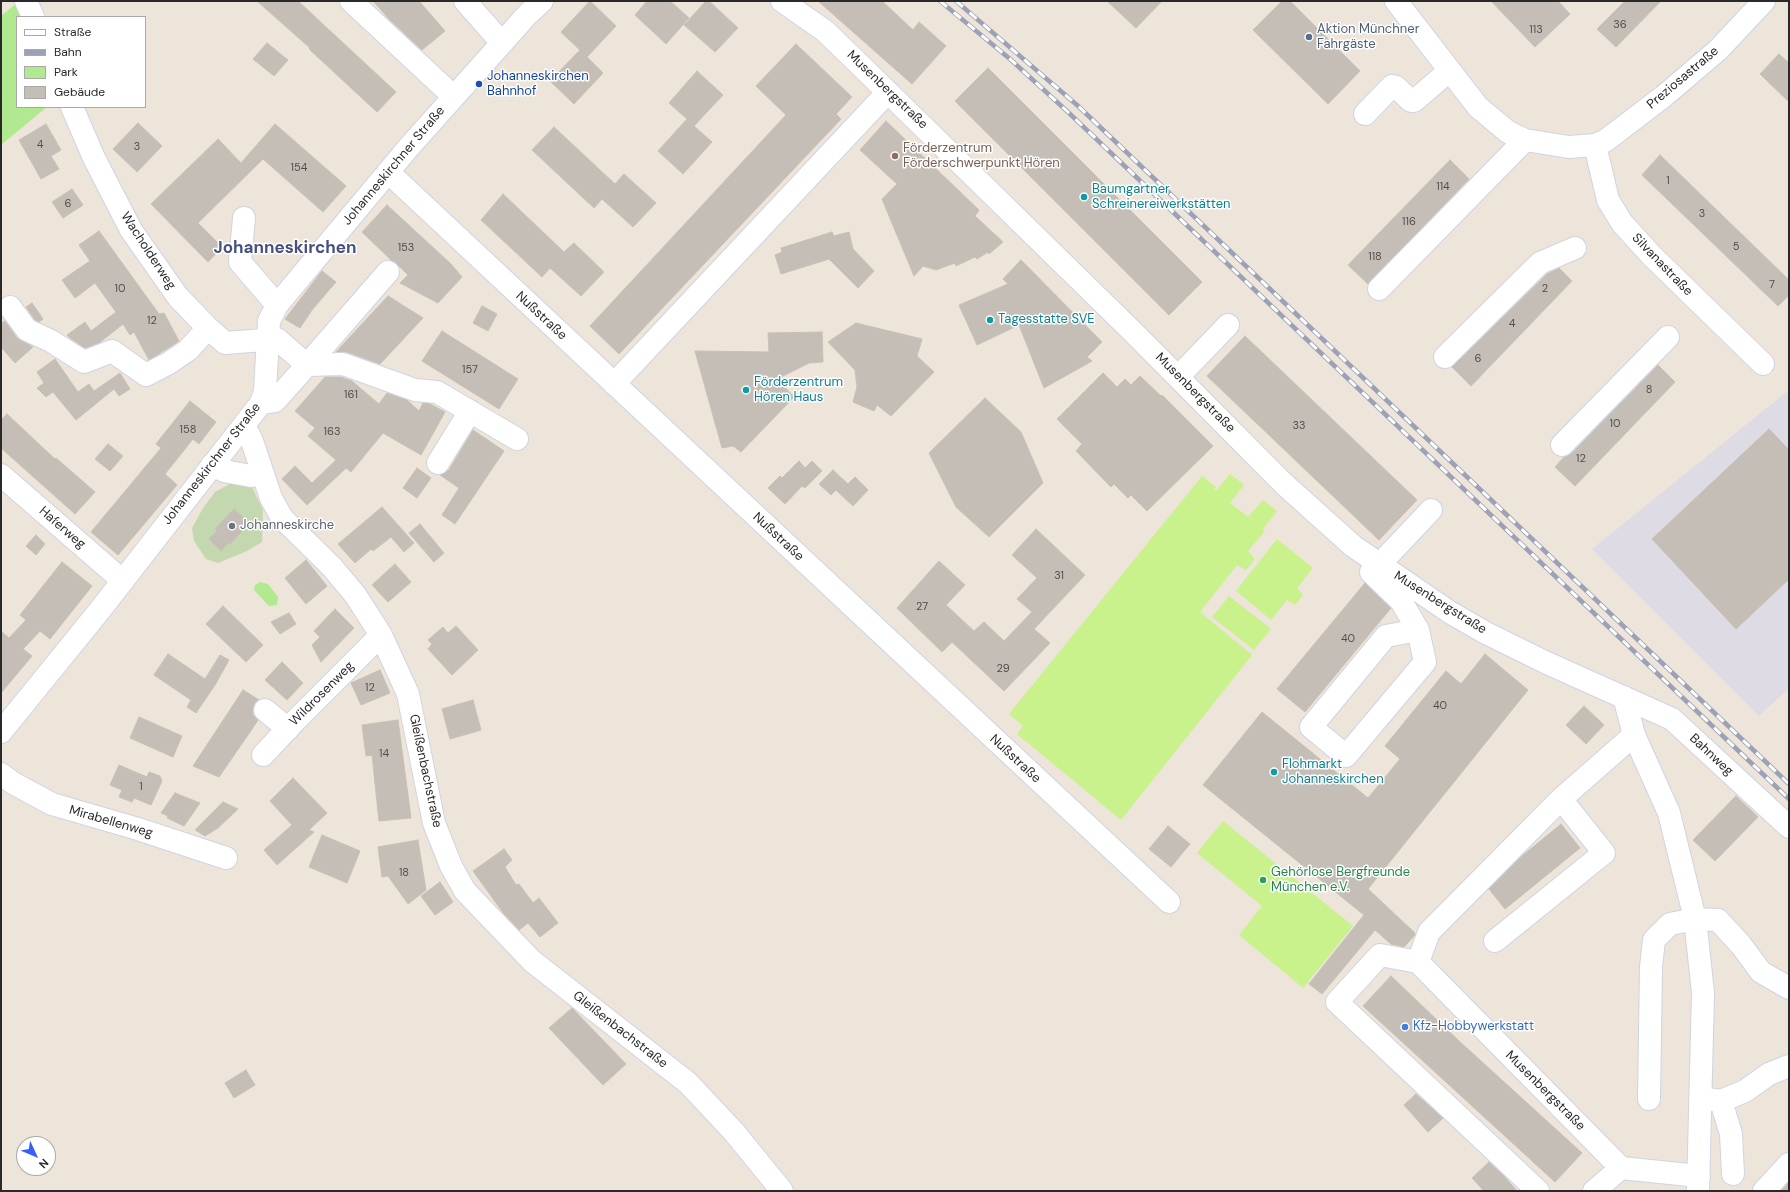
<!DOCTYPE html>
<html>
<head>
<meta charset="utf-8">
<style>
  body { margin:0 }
  #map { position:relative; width:1790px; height:1192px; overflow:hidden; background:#ede4da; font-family:"DM Sans",sans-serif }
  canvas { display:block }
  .frame { position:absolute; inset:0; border:2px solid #292929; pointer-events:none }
  .legend { position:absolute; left:16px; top:16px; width:130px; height:92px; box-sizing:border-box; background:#fff; border:1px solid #a9a9a9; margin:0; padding:5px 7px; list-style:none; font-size:12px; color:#292929 }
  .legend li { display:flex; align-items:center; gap:8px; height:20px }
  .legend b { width:20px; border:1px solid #a9a9a9 }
  .north { position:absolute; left:16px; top:1136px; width:40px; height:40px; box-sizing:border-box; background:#fff; border:1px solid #a9a9a9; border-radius:50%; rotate:134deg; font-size:11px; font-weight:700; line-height:16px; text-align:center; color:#292929 }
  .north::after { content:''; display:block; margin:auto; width:14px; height:18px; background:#3560ff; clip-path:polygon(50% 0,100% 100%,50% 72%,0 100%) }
</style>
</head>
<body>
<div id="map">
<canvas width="1790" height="1192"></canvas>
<div class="frame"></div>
<ul class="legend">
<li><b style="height:5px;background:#fff"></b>Straße</li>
<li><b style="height:5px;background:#9ca1b6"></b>Bahn</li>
<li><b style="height:11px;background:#b1e991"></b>Park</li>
<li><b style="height:11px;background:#c4beb7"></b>Gebäude</li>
</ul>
<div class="north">N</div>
</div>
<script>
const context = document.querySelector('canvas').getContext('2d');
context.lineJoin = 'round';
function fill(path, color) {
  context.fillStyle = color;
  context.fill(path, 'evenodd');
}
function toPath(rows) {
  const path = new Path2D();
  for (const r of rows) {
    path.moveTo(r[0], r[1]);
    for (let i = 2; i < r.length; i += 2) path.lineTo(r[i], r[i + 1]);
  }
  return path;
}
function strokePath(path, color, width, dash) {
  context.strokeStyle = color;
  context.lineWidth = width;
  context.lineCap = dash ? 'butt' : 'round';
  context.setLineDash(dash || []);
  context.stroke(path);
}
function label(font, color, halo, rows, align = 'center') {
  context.font = font + ' "DM Sans",sans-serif';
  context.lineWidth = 3;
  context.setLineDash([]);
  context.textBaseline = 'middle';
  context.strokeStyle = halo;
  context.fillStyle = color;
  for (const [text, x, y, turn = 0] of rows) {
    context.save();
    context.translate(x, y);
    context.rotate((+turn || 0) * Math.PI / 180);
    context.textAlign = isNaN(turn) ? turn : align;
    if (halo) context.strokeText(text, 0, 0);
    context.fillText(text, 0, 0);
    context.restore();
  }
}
fill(toPath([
  [1789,390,1789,688,1759,716,1592,549]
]), '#dedbe5');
fill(toPath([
  [17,3,23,17,17,17,17,107,47,107,1,145,1,16],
  [260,582,268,584,278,597,277,605,269,606,254,590,255,585]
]), '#b1e991');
fill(toPath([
  [235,481,252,487,263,510,262,542,247,551,218,563,206,559,194,541,192,528,203,508,215,492]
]), '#c4d8af');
fill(toPath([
  [1230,474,1244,485,1230,503,1248,517,1263,500,1277,511,1263,529,1265,531,1248,551,1255,559,1246,570,1237,565,1200,612,1252,655,1121,820,1017,734,1023,726,1009,714,1202,476,1216,487,1214,489,1216,491],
  [1277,539,1313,568,1297,588,1303,595,1295,605,1287,600,1271,620,1236,591],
  [1229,596,1271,629,1254,650,1212,617],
  [1223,821,1353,926,1303,988,1239,935,1262,906,1197,853]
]), '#c9f18c');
const building = toPath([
  [257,1,298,1,396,92,377,112,309,49,310,48,257,1],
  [373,1,419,1,445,31,422,50,389,19,373,1],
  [590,1,616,26,587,57,561,32,590,1],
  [647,1,670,1,689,18,666,44,635,15,647,1],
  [706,1,709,1,738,28,715,52,684,25,706,1],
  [818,1,882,1,913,30,919,22,946,46,912,84,818,1],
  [1107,1,1162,1,1136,28,1107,1],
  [1282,1,1290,1,1360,71,1328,104,1253,30,1282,1],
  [1491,1,1558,1,1570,14,1535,47,1491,1],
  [1625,1,1661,1,1616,47,1597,29,1625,1],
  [267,43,288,60,274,76,253,59,267,43],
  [796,44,852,97,836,114,841,119,619,354,590,326,786,115,756,86,796,44],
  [580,50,603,73,574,104,550,81,580,50],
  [1779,54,1789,63,1789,102,1760,74,1779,54],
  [988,68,1202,282,1169,315,955,101,988,68],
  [697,71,723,95,694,126,712,142,683,174,658,151,687,119,669,103,697,71],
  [886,121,979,210,975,216,1003,242,989,254,988,252,977,259,975,257,956,266,955,263,936,270,923,266,914,276,882,199,897,184,860,150,886,121],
  [138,123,162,146,137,172,113,149,138,123],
  [46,124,61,150,51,156,59,169,41,179,19,140,46,124],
  [275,124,346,186,323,212,263,159,198,223,222,247,208,262,151,204,218,139,241,163,275,124],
  [554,127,615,184,624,174,656,203,633,227,602,199,594,208,532,150,554,127],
  [1660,155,1789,280,1789,295,1778,306,1642,175,1660,155],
  [1450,160,1469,179,1368,284,1348,265,1450,160],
  [72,189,83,205,63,218,52,202,72,189],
  [503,194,564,252,574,243,604,272,581,296,550,268,542,277,481,220,503,194],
  [387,205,451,264,462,277,438,303,400,283,408,275,396,263,391,260,362,232,387,205],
  [99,231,159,314,164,313,179,341,149,360,134,332,130,335,123,324,99,343,85,348,70,338,67,335,85,322,91,331,116,312,95,283,75,298,62,280,90,261,79,245,99,231],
  [832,232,834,236,849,232,853,249,874,271,858,288,829,259,781,274,775,255,782,252,781,248,832,232],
  [1021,260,1102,342,1087,357,1092,361,1044,388,1019,325,977,345,959,305,1008,284,1003,279,1021,260],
  [1559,268,1572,281,1471,386,1452,367,1547,274,1559,268],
  [322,271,336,282,312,310,300,328,285,319,322,271],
  [388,296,423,318,380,364,347,352,336,352,388,296],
  [32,303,43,319,39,322,35,320,26,307,32,303],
  [482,306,497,314,488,331,473,323,482,306],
  [5,321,17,338,33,347,15,363,1,347,1,324,5,321],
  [856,323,922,339,917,356,934,372,891,416,877,405,874,411,853,402,857,387,855,370,828,342,856,323],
  [442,331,518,379,499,409,422,361,442,331],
  [822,332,823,362,809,363,777,379,794,397,741,452,733,446,722,448,695,351,769,352,768,333,822,332],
  [1245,336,1417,500,1379,540,1207,376,1245,336],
  [55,359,78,392,89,384,94,391,120,373,130,389,119,396,114,389,76,420,53,392,46,397,37,388,44,383,37,372,55,359],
  [1658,365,1675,382,1575,486,1555,467,1564,457,1571,454,1658,365],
  [1103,373,1117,387,1125,379,1131,385,1140,376,1161,396,1162,395,1213,446,1147,511,1131,495,1128,498,1114,484,1111,487,1076,451,1082,444,1057,419,1103,373],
  [325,377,341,377,352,381,379,404,387,393,407,400,419,411,423,403,430,404,445,412,421,455,383,433,351,472,346,468,307,505,282,479,295,466,312,483,336,460,308,436,315,428,295,411,325,377],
  [985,398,1021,432,1043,483,989,537,956,507,929,453,985,398],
  [190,401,216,422,199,444,193,439,165,474,177,485,118,555,91,532,161,448,156,444,190,401],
  [7,414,55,459,56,458,95,492,75,514,1,448,1,420,7,414],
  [1769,429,1789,450,1789,579,1736,629,1652,539,1769,429],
  [473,430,504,451,455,524,442,515,459,488,440,475,449,470,473,430],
  [108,444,123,456,110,471,95,459,108,444],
  [799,461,805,468,812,461,822,471,805,488,802,486,785,504,768,488,780,476,782,478,799,461],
  [417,468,431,478,417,498,403,488,417,468],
  [833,470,848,484,855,477,868,490,853,506,836,490,831,495,819,484,833,470],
  [382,507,414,543,404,552,391,537,373,551,371,549,355,563,338,544,382,507],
  [234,509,249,523,230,544,228,543,221,551,209,539,217,531,215,529,234,509],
  [420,524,444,553,434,562,409,533,420,524],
  [1036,529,1085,575,1034,629,1050,643,1004,691,952,642,942,652,897,608,939,561,965,585,946,605,974,631,984,622,1004,641,1032,612,1017,599,1037,578,1012,555,1036,529],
  [36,535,45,544,36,555,26,546,36,535],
  [306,560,327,586,306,604,285,578,306,560],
  [62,562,92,586,50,639,40,631,23,649,32,656,1,693,1,631,9,638,26,620,20,615,62,562],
  [395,564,411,582,388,602,372,585,395,564],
  [1365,583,1391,608,1305,712,1277,689,1365,583],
  [223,606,263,645,246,662,206,624,223,606],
  [335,609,354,628,321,662,312,645,320,637,314,631,335,609],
  [289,613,296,624,280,634,271,622,289,613],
  [456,626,478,650,452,675,428,649,432,644,428,640,443,627,448,633,456,626],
  [168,654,205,679,220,655,229,660,215,685,196,713,187,707,191,700,154,675,168,654],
  [1485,654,1528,690,1368,889,1415,933,1414,936,1404,947,1391,944,1375,930,1322,994,1309,984,1364,915,1203,785,1262,712,1368,798,1400,759,1385,746,1446,671,1461,684,1485,654],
  [282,662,303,683,287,700,265,680,282,662],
  [380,670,390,693,361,705,351,683,380,670],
  [243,690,259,700,255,702,253,708,253,715,258,720,250,732,219,777,193,766,243,690],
  [473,700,481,730,450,739,442,709,473,700],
  [1584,706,1604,725,1586,744,1566,725,1584,706],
  [139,717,182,736,173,757,130,738,139,717],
  [398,720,411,818,379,821,372,755,366,756,362,725,398,720],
  [119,765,147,777,149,772,160,776,162,781,151,805,134,798,132,802,119,797,122,790,110,785,119,765],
  [293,778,327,813,309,830,314,832,277,865,264,850,292,825,270,801,293,778],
  [175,793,200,803,184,826,167,818,168,816,161,813,175,793],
  [1736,796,1758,817,1715,861,1693,840,1736,796],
  [223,802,238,809,218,828,205,836,195,830,223,802],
  [1561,824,1580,848,1505,909,1489,889,1522,856,1561,824],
  [1168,826,1190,844,1171,867,1149,849,1168,826],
  [322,835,360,851,347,883,309,867,322,835],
  [418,840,426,890,408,904,388,876,382,877,378,847,418,840],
  [504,849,512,860,505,867,516,885,519,884,533,903,539,898,558,923,540,937,528,923,519,930,504,914,473,871,504,849],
  [440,882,453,902,435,915,421,896,440,882],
  [1391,976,1458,1040,1582,1153,1555,1182,1363,1006,1391,976],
  [572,1008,626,1064,603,1085,549,1028,572,1008],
  [246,1070,255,1085,234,1098,225,1083,246,1070],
  [1416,1094,1443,1118,1428,1132,1404,1105,1416,1094],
  [1489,1162,1504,1176,1517,1191,1484,1191,1472,1178,1489,1162],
  [1789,1182,1789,1191,1781,1191,1789,1182]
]);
fill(building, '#c4beb7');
strokePath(building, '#c8c0b3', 1);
const minor = toPath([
  [26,1,33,17],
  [351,1,453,96],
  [465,1,502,43],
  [782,1,825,31,858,63,1132,331,1284,484,1353,546,1451,613,1486,633,1547,663,1672,719,1789,827],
  [1396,1,1478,107,1508,132,1525,140,1569,147,1595,145,1605,141,1664,96,1718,50,1764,1],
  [72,107,94,158,131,230,178,297,208,328,225,343,277,339,307,365,275,401,261,403],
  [1365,114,1392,86,1396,87,1411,101,1414,101,1449,71],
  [1595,145,1608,200,1622,223,1651,255,1763,364],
  [388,172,1169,902],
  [244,218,240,262,277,305],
  [388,272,307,365,343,364,415,390,437,392,517,439],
  [1379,289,1525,140],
  [10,307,27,330,51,341,84,362,112,351,146,375,169,363,188,350,208,328],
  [1445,357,1540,263,1575,248],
  [1178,377,1228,325],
  [614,384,888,92],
  [243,427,248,433,252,441,271,498,282,518,332,567,356,596,381,635,408,694,434,823,451,866,465,891,532,961,688,1083,734,1132,782,1191],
  [1562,445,1668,337],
  [438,463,470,411],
  [212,465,224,471,251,476,263,474],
  [1,475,123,581],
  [1379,565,1431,510],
  [1371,572,1401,601,1418,630,1425,662,1346,756,1311,727,1386,636,1418,630],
  [1624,697,1634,735,1669,813,1695,919,1703,993,1698,1191],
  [265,710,288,729],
  [1,732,100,610,261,403,265,391,269,321,277,305,409,147,527,15,542,1],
  [1634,735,1561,799,1429,932,1418,962,1621,1168,1699,1176],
  [263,755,292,724,381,635],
  [1,774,13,783,52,804,138,829,226,858],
  [1495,941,1604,853,1561,799],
  [1418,962,1380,955,1337,1002,1538,1191],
  [1700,1098,1721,1101,1745,1091,1769,1074,1789,1066],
  [1649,1099,1651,967,1654,940,1670,924,1695,919,1718,920,1741,945,1761,972,1789,988],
  [1721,1101,1731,1134,1733,1174],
  [1594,1191,1621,1168],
  [1764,1191,1789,1164]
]);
strokePath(minor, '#cfd4e4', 24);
strokePath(minor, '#fff', 22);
const rail = toPath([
  [940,1,1010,59,1069,113,1789,799],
  [956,1,1077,105,1789,784]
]);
strokePath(rail, '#9ca1b6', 4.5);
strokePath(rail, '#fff', 3, [9]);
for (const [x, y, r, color] of [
  [1309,37,4,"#5c6f8a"],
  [479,84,4,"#1a4fb4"],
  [895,156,4,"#8d6e63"],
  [1084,197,4,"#0f9aa8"],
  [990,320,4,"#0f9aa8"],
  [746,390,4,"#0f9aa8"],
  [232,526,4,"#6b7280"],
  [1274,772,4,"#0f9aa8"],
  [1263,880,4,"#2e9e5b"],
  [1405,1027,4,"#3f7fe0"]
]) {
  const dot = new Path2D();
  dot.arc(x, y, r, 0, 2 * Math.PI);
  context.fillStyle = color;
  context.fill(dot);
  strokePath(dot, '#fff', 1.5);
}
label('11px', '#504e4c', null, [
  ["36",1620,25],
  ["113",1536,30],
  ["4",40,145],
  ["3",137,147],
  ["154",299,168],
  ["1",1668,181],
  ["114",1443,187],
  ["6",68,204],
  ["3",1702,214],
  ["116",1409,222],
  ["5",1736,247],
  ["153",406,248],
  ["118",1375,257],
  ["7",1772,285],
  ["10",120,289],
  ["2",1545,289],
  ["12",152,321],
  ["4",1512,324],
  ["6",1478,359],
  ["157",470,370],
  ["8",1649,390],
  ["161",351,395],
  ["10",1615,424],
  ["33",1299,426],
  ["158",188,430],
  ["163",332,432],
  ["12",1581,459],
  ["31",1059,576],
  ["27",922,607],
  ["40",1348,639],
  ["29",1003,669],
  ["12",370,688],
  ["40",1440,706],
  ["14",384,754],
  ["1",141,787],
  ["18",404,873]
]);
label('13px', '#4e5e75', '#fff', [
  ["Aktion Münchner",1317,30],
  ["Fahrgäste",1317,45]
], 'left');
label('13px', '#164399', '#fff', [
  ["Johanneskirchen",487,77],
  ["Bahnhof",487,92]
], 'left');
label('13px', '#292929', '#fff', [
  ["Preziosastraße",1683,78,-40],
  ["Musenbergstraße",887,90,44],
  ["Johanneskirchner Straße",394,166,-50],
  ["Wacholderweg",148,251,57],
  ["Silvanastraße",1662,265,46],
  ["Nußstraße",541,316,43],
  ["Musenbergstraße",1195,393,45],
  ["Johanneskirchner Straße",212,464,-52],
  ["Haferweg",62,528,41],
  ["Nußstraße",778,537,43],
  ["Musenbergstraße",1440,603,32],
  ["Wildrosenweg",322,694,-45],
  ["Bahnweg",1711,755,43],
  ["Nußstraße",1015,759,43],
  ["Gleißenbachstraße",425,771,78],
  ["Mirabellenweg",111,822,16],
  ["Gleißenbachstraße",620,1030,38],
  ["Musenbergstraße",1545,1091,45]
]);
label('13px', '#785e54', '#fff', [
  ["Förderzentrum",903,149],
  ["Förderschwerpunkt Hören",903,164]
], 'left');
label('13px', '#0d838f', '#fff', [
  ["Baumgartner",1092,190],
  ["Schreinereiwerkstätten",1092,205],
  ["Tagesstatte SVE",998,320],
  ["Förderzentrum",754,383],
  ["Hören Haus",754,398],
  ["Flohmarkt",1282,765],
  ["Johanneskirchen",1282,780]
], 'left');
label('13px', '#5b616d', '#fff', [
  ["Johanneskirche",240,526]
], 'left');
label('13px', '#27864d', '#fff', [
  ["Gehörlose Bergfreunde",1271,873],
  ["München e.V.",1271,888]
], 'left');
label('13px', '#366cbe', '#fff', [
  ["Kfz-Hobbywerkstatt",1413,1027]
], 'left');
label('bold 17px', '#46517e', '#fff', [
  ["Johanneskirchen",285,249]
]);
</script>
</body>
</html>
